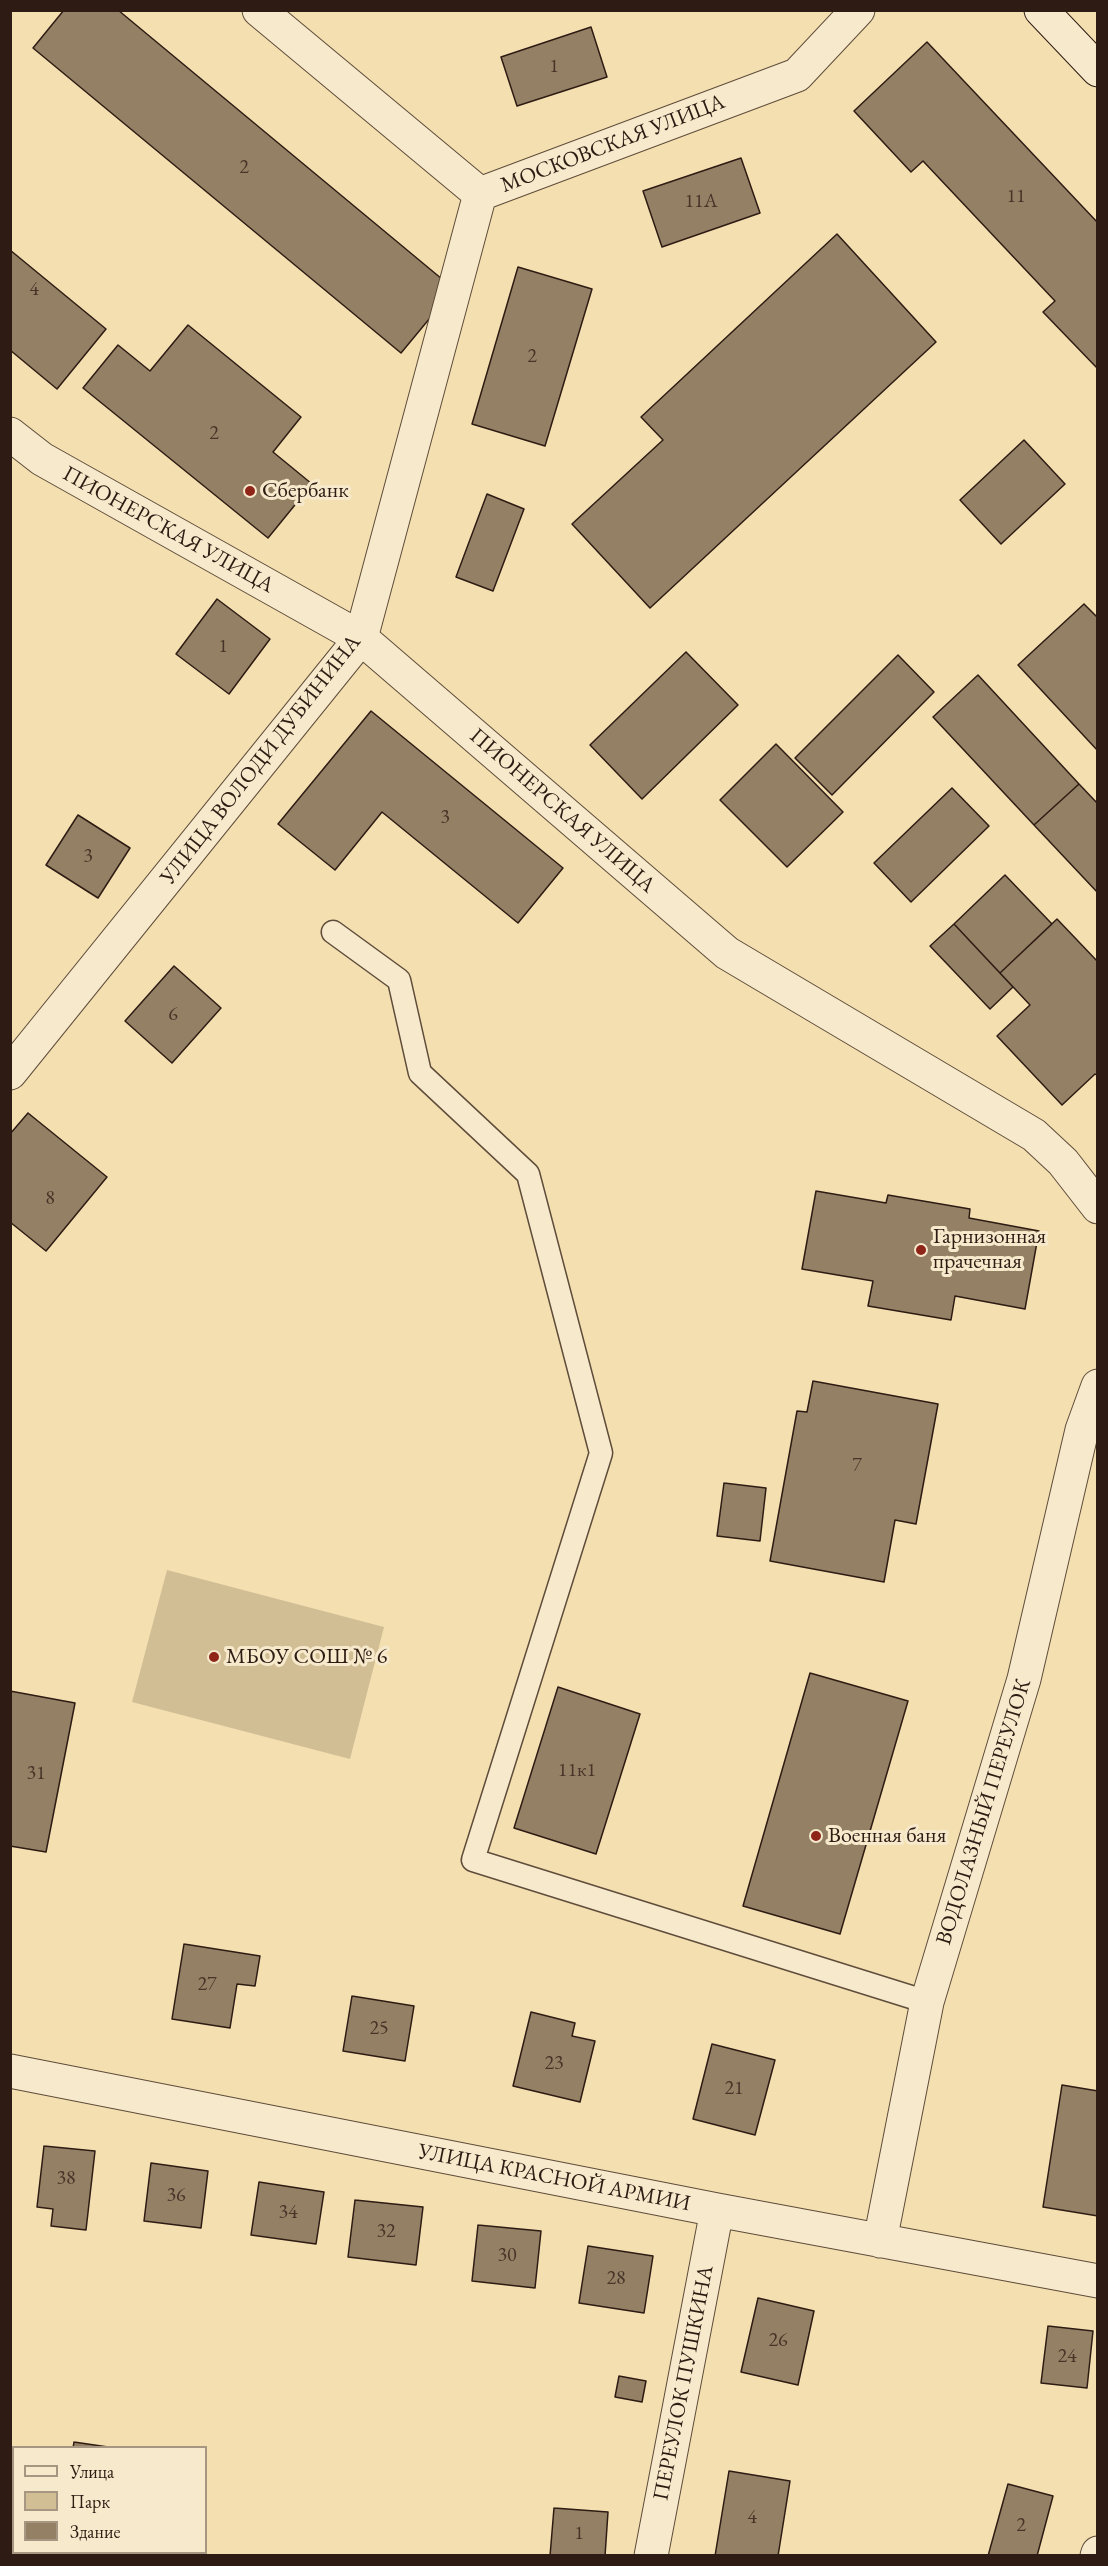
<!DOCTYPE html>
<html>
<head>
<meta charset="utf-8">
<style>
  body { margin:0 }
  #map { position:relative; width:1108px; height:2566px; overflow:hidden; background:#f3dfb0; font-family:"EB Garamond",serif }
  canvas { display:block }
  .frame { position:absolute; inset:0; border:12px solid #2e1b13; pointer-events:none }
  .legend { position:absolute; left:12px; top:2446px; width:195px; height:108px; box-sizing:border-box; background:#f7eacc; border:2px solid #a79782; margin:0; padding:8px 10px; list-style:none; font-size:18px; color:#2e1b13 }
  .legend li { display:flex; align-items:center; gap:12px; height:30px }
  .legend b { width:30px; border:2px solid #a79782 }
</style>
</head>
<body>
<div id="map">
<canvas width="1108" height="2566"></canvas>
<div class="frame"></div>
<ul class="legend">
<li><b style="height:8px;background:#f7eacc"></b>Улица</li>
<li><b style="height:16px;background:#d2be95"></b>Парк</li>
<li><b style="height:16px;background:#948165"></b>Здание</li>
</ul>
</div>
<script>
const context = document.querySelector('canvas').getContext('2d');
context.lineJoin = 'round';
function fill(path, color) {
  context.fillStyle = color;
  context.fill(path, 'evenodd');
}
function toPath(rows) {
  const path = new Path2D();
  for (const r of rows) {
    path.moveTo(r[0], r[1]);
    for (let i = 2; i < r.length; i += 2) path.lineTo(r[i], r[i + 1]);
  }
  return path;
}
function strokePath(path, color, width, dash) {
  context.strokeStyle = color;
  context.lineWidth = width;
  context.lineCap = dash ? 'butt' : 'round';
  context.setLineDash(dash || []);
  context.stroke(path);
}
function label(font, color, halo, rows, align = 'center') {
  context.font = font + ' "EB Garamond",serif';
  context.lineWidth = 6;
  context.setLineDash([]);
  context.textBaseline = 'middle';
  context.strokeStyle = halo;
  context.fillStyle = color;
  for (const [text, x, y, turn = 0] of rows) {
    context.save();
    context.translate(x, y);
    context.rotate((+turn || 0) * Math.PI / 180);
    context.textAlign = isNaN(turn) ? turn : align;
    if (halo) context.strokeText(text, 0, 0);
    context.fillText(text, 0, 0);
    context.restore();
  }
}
fill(toPath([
  [167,1570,384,1627,350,1759,132,1702]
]), '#d2be95');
const building = toPath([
  [64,10,118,10,454,289,401,353,33,48,64,10],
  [591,27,607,77,517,106,501,57,591,27],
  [927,42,1098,223,1097,368,1043,312,1055,301,923,161,911,172,854,111,927,42],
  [741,158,760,213,662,247,643,191,741,158],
  [837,234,936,342,650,608,572,524,663,440,641,417,837,234],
  [10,250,106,329,57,389,10,350,10,250],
  [518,267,592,289,545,446,472,424,518,267],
  [188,325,301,417,273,452,312,484,268,538,83,388,118,345,150,371,188,325],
  [1024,440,1065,484,1001,544,960,500,1024,440],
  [487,494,524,509,493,591,456,577,487,494],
  [217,599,270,639,229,694,176,654,217,599],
  [1084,604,1098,618,1098,751,1018,665,1084,604],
  [686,652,738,705,642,799,590,745,686,652],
  [898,655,934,692,832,795,795,758,898,655],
  [978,675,1079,784,1034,825,933,717,978,675],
  [371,711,563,868,518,923,382,812,335,870,278,824,371,711],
  [776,744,843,812,787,867,720,800,776,744],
  [1079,784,1098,804,1098,893,1034,825,1079,784],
  [952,788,989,826,911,902,874,863,952,788],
  [78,815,130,848,98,898,46,865,78,815],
  [1005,875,1052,924,1000,973,954,924,1005,875],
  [1057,919,1098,962,1098,1076,1095,1074,1062,1105,997,1036,1030,1005,1000,973,1057,919],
  [954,924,1013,987,990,1009,930,946,954,924],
  [174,966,221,1008,172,1063,125,1021,174,966],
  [28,1113,107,1177,46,1251,10,1222,10,1134,28,1113],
  [816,1191,886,1203,888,1195,970,1209,969,1218,1039,1231,1025,1309,955,1296,951,1320,868,1306,873,1281,802,1269,816,1191],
  [813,1381,938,1404,916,1524,895,1520,884,1582,770,1561,797,1411,807,1412,813,1381],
  [724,1483,766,1488,760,1541,717,1536,724,1483],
  [810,1673,908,1701,840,1934,743,1906,810,1673],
  [558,1687,640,1714,596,1854,514,1828,558,1687],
  [10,1691,75,1703,46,1852,10,1846,10,1691],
  [184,1944,260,1956,255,1986,237,1984,230,2028,172,2019,184,1944],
  [352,1996,414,2006,405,2061,343,2051,352,1996],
  [531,2012,575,2023,572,2036,595,2041,580,2102,513,2086,531,2012],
  [712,2044,775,2060,755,2135,693,2119,712,2044],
  [1062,2085,1098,2091,1098,2216,1043,2207,1062,2085],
  [44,2146,95,2151,86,2230,51,2226,53,2209,37,2207,44,2146],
  [151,2163,208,2171,201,2228,144,2221,151,2163],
  [259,2182,324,2192,316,2244,251,2235,259,2182],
  [355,2200,423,2207,416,2265,348,2257,355,2200],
  [478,2225,541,2231,535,2288,472,2281,478,2225],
  [588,2246,653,2256,644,2313,579,2303,588,2246],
  [758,2298,814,2311,798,2385,741,2372,758,2298],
  [1048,2326,1093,2331,1087,2388,1041,2383,1048,2326],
  [619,2376,646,2381,642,2402,615,2397,619,2376],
  [74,2442,108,2447,73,2448,74,2442],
  [729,2471,790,2481,778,2556,715,2556,729,2471],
  [1008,2484,1053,2496,1037,2556,988,2556,1008,2484],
  [10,2495,14,2495,14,2552,32,2552,32,2556,10,2556,10,2495],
  [554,2508,608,2512,605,2556,550,2556,554,2508]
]);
fill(building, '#948165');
strokePath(building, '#2e1b13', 1.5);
const service = toPath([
  [333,932,399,980,420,1073,528,1174,601,1453,473,1860,927,2002]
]);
const minor = toPath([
  [259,10,480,194,797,75,858,10],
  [10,434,42,459,361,638,727,953,1034,1135,1063,1162,1098,1207],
  [10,1073,361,638,480,194],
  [10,2071,717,2210,1098,2281],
  [880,2241,927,2002,1024,1679,1082,1430,1098,1386],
  [651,2556,717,2210],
  [1097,2556,1098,2553]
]);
const secondary = toPath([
  [1041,10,1098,70]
]);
strokePath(service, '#5f4c3a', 25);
strokePath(minor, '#5f4c3a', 35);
strokePath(secondary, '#2e1b13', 35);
strokePath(service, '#f7eacc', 22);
strokePath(minor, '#f7eacc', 33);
strokePath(secondary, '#f7eacc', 33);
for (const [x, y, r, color] of [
  [250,491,6,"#8f2418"],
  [921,1250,6,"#8f2418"],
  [214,1657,6,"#8f2418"],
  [816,1836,6,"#8f2418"]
]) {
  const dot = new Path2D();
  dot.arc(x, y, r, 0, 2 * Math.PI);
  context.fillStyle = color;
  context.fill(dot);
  strokePath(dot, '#f7eacc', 2);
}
label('20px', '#483428', null, [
  ["1",554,67],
  ["2",244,168],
  ["11",1016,197],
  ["11А",701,202],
  ["4",34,290],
  ["2",532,357],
  ["2",214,434],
  ["1",223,647],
  ["3",445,818],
  ["3",88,857],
  ["6",173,1015],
  ["8",50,1199],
  ["7",857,1466],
  ["11к1",577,1771],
  ["31",36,1774],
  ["27",207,1985],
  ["25",379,2029],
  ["23",554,2064],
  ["21",734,2089],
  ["38",66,2179],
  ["36",176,2196],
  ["34",288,2213],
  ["32",386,2232],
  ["30",507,2256],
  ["28",616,2279],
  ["26",778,2341],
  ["24",1067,2357],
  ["4",752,2518],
  ["2",1021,2526],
  ["1",579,2534]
]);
label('22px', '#2e1b13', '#f7eacc', [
  ["МОСКОВСКАЯ УЛИЦА",613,144,-21],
  ["ПИОНЕРСКАЯ УЛИЦА",168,530,29],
  ["УЛИЦА ВОЛОДИ ДУБИНИНА",261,760,-52],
  ["ПИОНЕРСКАЯ УЛИЦА",562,811,41],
  ["ВОДОЛАЗНЫЙ ПЕРЕУЛОК",984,1812,-73],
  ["УЛИЦА КРАСНОЙ АРМИИ",554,2178,11],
  ["ПЕРЕУЛОК ПУШКИНА",684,2383,-79]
]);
label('22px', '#2e1b13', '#f7eacc', [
  ["Сбербанк",262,491],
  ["Гарнизонная",933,1237],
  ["прачечная",933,1262],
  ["МБОУ СОШ № 6",226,1657],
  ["Военная баня",828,1836]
], 'left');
</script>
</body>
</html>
